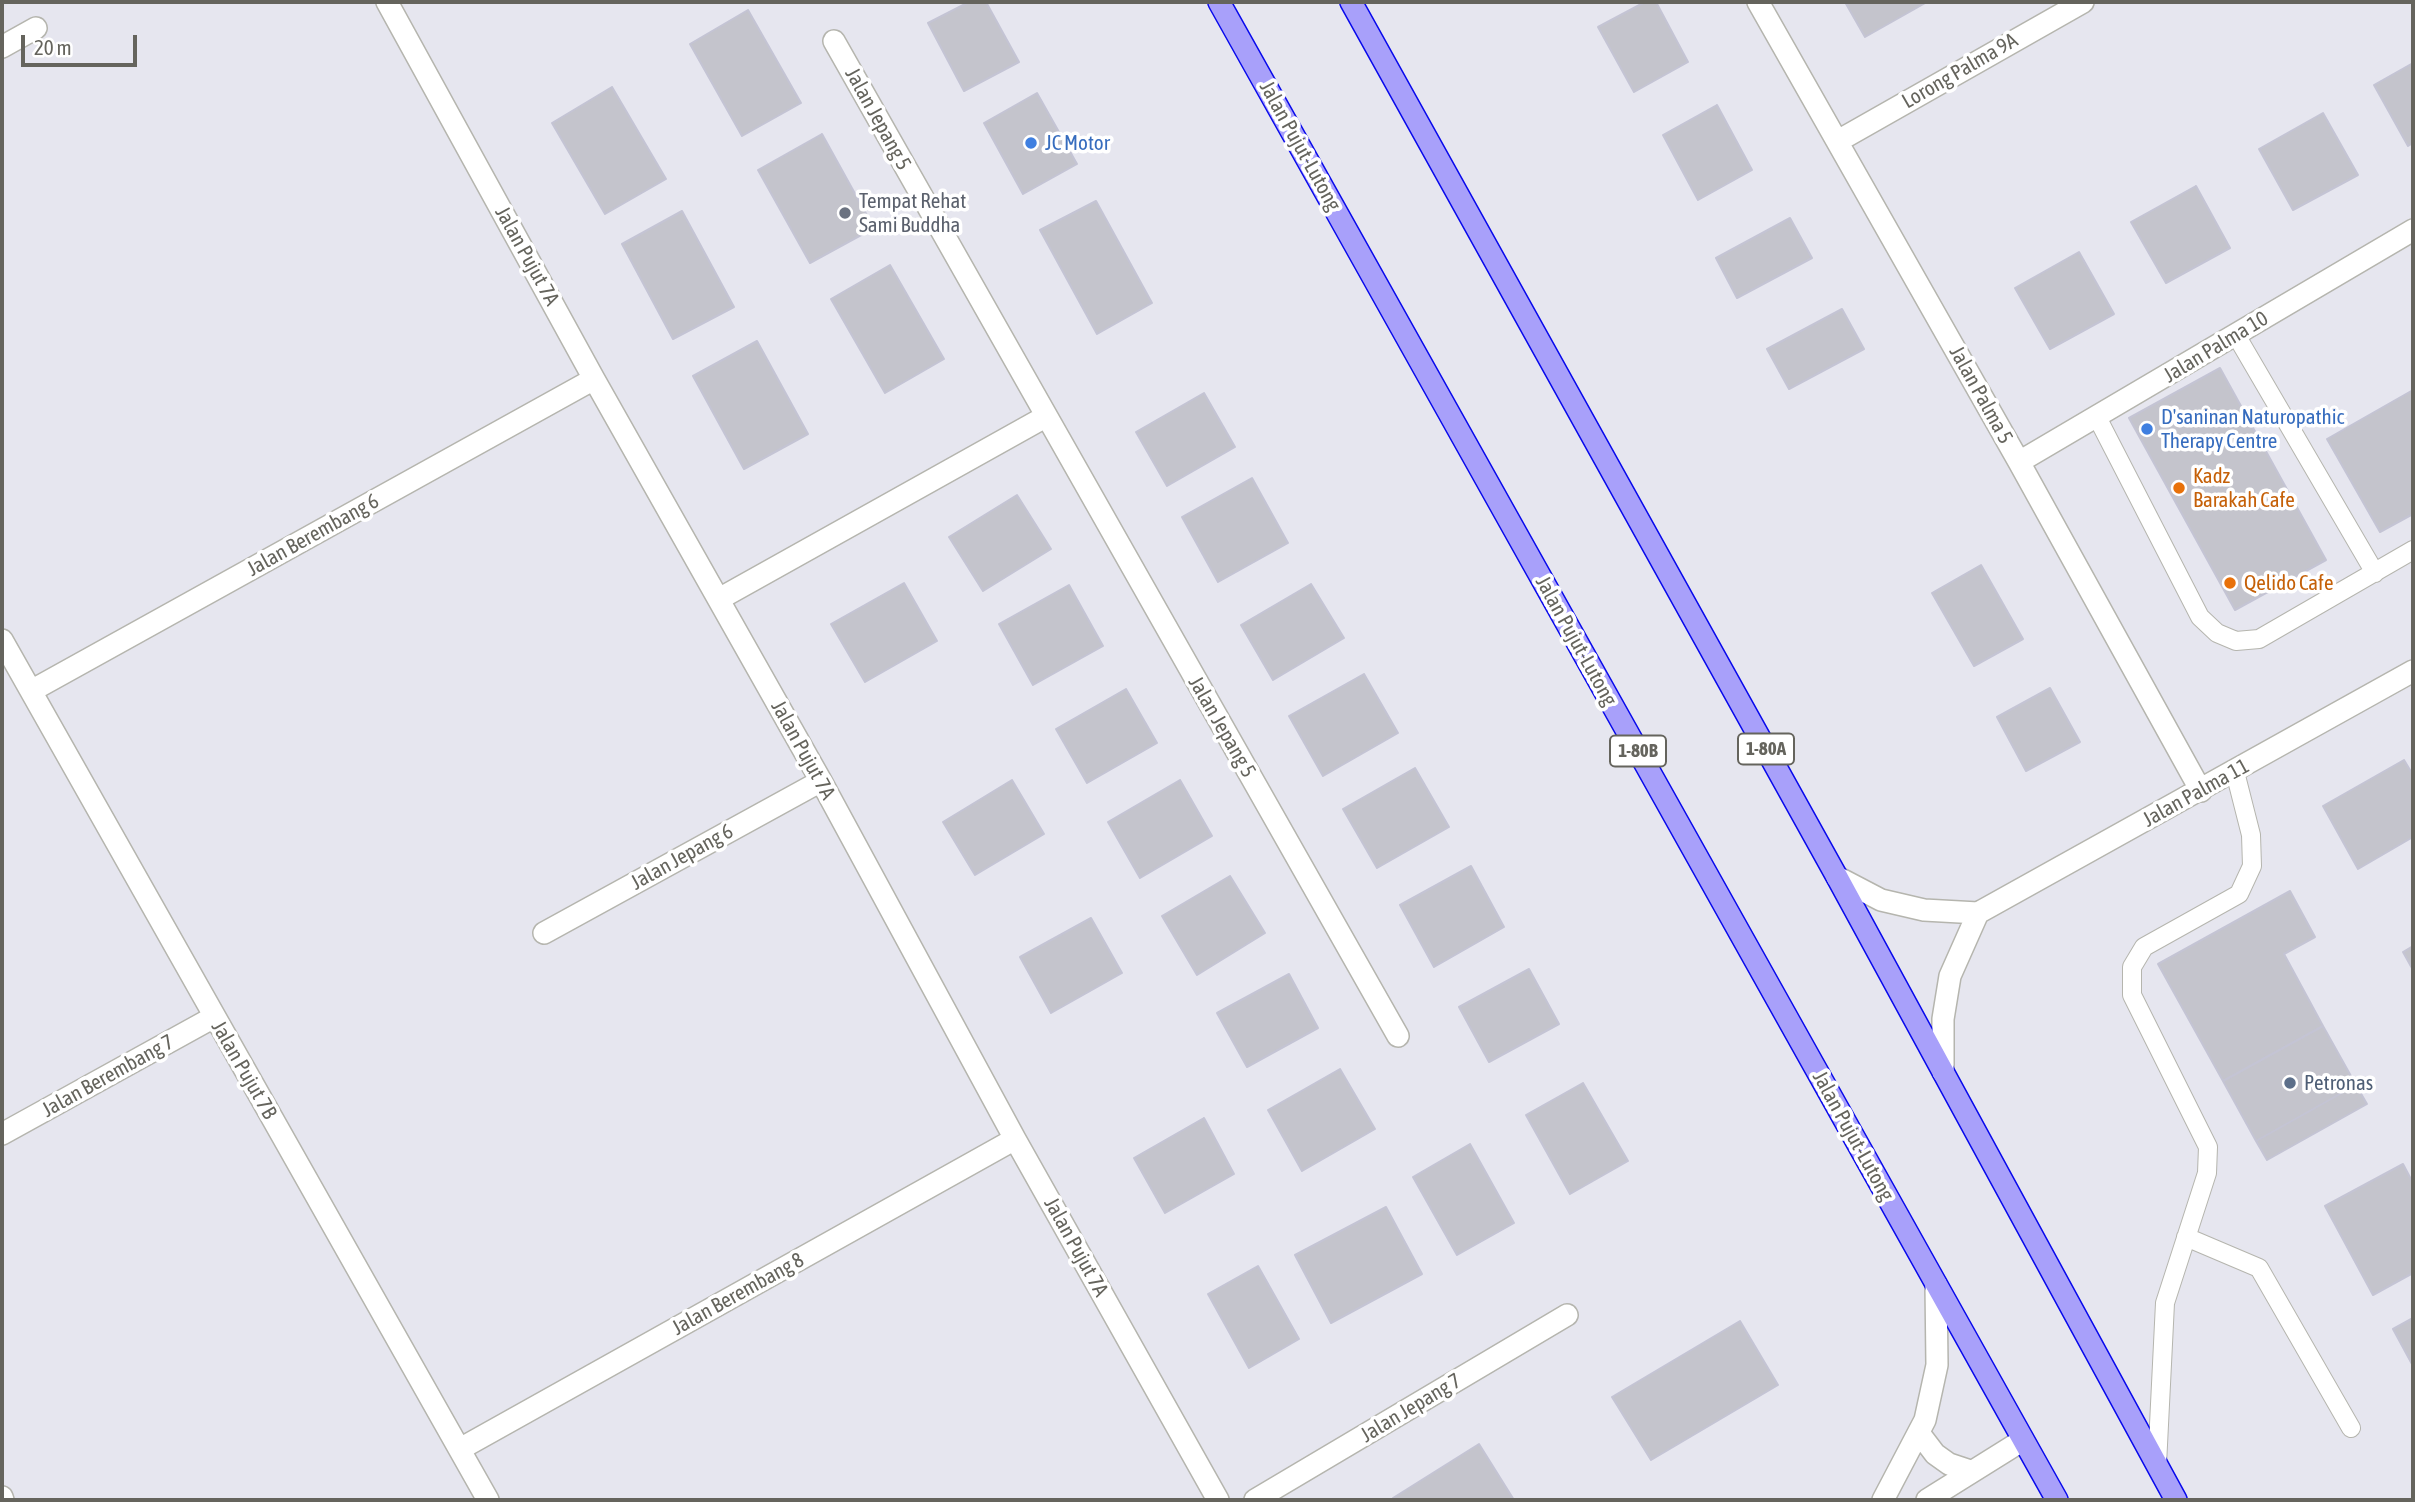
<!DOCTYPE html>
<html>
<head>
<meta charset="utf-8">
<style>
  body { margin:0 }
  #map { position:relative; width:2415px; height:1502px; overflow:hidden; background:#e6e6ef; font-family:"Asap Condensed",sans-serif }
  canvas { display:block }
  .frame { position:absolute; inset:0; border:4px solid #65645d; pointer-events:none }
  .scale { position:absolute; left:21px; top:35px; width:116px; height:32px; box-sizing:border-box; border:4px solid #65645d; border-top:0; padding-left:9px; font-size:21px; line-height:24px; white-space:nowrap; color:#65645d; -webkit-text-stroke:5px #fff; paint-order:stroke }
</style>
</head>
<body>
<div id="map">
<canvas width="2415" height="1502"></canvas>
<div class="frame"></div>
<div class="scale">20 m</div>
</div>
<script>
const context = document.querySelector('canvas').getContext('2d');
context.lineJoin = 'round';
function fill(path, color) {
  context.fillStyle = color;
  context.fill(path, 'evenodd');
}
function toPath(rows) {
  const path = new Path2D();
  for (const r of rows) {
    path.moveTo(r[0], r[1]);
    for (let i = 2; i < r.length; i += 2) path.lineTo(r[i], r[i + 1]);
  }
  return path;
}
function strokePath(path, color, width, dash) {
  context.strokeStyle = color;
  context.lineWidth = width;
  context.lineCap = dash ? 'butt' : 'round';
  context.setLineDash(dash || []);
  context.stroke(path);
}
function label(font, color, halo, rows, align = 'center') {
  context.font = font + ' "Asap Condensed",sans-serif';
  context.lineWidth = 7;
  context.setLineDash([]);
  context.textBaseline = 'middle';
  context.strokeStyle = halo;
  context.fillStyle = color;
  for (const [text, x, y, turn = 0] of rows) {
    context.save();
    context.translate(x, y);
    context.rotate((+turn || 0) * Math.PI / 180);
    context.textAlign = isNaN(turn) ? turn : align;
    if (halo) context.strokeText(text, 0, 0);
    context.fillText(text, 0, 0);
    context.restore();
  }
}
const building = toPath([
  [969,2,986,2,1019,62,964,91,928,23,969,2],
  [1645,2,1656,2,1688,62,1634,92,1598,27,1645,2],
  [1845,2,1927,2,1865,37,1845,2],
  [748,10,801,103,742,136,690,44,748,10],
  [2413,63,2413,143,2408,146,2374,85,2413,63],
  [612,87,666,179,605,214,552,123,612,87],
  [1037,93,1077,164,1023,194,984,123,1037,93],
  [1717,105,1752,170,1698,200,1663,135,1717,105],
  [2323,113,2358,175,2293,210,2259,149,2323,113],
  [822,134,874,228,810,263,758,170,822,134],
  [2196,186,2230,248,2166,283,2131,222,2196,186],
  [1096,201,1152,303,1097,334,1040,230,1096,201],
  [682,211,734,307,673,339,622,244,682,211],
  [1790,218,1812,258,1737,298,1716,258,1790,218],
  [2079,252,2114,314,2050,349,2015,288,2079,252],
  [890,265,944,359,885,393,831,299,890,265],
  [1842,309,1864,349,1789,389,1767,349,1842,309],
  [757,341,808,434,744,469,693,376,757,341],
  [2220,368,2326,560,2235,610,2129,418,2220,368],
  [2413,390,2413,514,2380,532,2327,439,2413,390],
  [1204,393,1235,447,1167,486,1136,432,1204,393],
  [1252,478,1288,543,1218,582,1182,517,1252,478],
  [1017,495,1051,549,983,591,949,537,1017,495],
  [1981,565,2023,639,1974,666,1932,593,1981,565],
  [904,583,937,641,865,682,831,624,904,583],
  [1311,584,1344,638,1273,680,1241,625,1311,584],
  [1069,585,1103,646,1033,685,999,624,1069,585],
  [1364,674,1398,733,1323,776,1289,716,1364,674],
  [2050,688,2080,742,2026,771,1997,717,2050,688],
  [1126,689,1157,743,1087,783,1056,729,1126,689],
  [2404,760,2413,775,2413,837,2358,869,2323,806,2404,760],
  [1415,768,1449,827,1377,868,1343,809,1415,768],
  [1012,780,1044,834,975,875,943,822,1012,780],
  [1180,780,1212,836,1140,878,1108,822,1180,780],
  [1471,866,1504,927,1434,967,1400,905,1471,866],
  [1230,876,1265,933,1197,975,1162,916,1230,876],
  [2290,891,2315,937,2284,954,2323,1026,2223,1081,2158,964,2290,891],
  [1091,918,1122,973,1051,1013,1020,957,1091,918],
  [2413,946,2413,970,2403,952,2413,946],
  [1529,969,1559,1024,1489,1062,1459,1007,1529,969],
  [1289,974,1318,1028,1247,1067,1217,1013,1289,974],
  [2323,1026,2356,1085,2256,1141,2223,1081,2323,1026],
  [1340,1069,1375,1129,1302,1171,1268,1110,1340,1069],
  [1583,1083,1628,1161,1570,1194,1526,1115,1583,1083],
  [2356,1085,2367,1104,2267,1160,2256,1141,2356,1085],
  [1204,1118,1234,1174,1165,1213,1134,1158,1204,1118],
  [1470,1144,1514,1223,1457,1255,1413,1177,1470,1144],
  [2403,1164,2413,1183,2413,1273,2373,1295,2325,1206,2403,1164],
  [1386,1207,1422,1274,1331,1323,1295,1255,1386,1207],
  [1258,1266,1299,1339,1249,1368,1208,1294,1258,1266],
  [2413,1318,2413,1366,2393,1329,2413,1318],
  [1740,1321,1778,1385,1651,1460,1612,1397,1740,1321],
  [1479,1444,1514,1500,1394,1500,1393,1498,1479,1444]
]);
fill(building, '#c4c4cc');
strokePath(building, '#c4c4d4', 2);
const service = toPath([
  [2236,335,2375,573],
  [2097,417,2200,617,2217,633,2236,641,2259,639,2413,550],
  [2186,1237,2259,1268,2351,1428],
  [2157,1465,2165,1303,2207,1173,2208,1147,2132,995,2132,967,2144,947,2239,894,2252,866,2251,835,2235,772]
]);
const minor = toPath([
  [387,2,594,379,821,781,1015,1139,1218,1500],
  [1758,2,2019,462,2201,791],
  [834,41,1398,1036],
  [2,47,36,28],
  [1838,141,2083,2],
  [2019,462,2413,230],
  [719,599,1045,417],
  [2,640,488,1500],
  [31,691,594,379],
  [1837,877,1881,900,1924,910,1978,913],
  [1978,913,2413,671],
  [544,933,821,781],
  [1943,1072,1943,1019,1950,976,1978,913],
  [2,1134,214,1017],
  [1919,1433,1935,1454,1949,1464,1970,1471],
  [460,1449,1015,1139],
  [2,1497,3,1500],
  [1255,1500,1567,1315],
  [1883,1500,1925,1420,1937,1365,1936,1284],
  [1927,1500,2023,1440]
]);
const trunk = toPath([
  [1219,2,2057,1500],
  [1351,2,1837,877,2176,1500]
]);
strokePath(service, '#b5b5ae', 20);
strokePath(minor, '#b5b5ae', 24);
strokePath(trunk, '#0809ec', 24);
strokePath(service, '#fff', 18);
strokePath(minor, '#fff', 21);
strokePath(trunk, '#a8a0fa', 21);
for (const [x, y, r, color] of [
  [1031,143,7,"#3f7fe0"],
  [845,213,7,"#6b7280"],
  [2147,429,7,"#3f7fe0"],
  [2179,488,7,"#e8710a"],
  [2230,583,7,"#e8710a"],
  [2290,1083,7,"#5c6f8a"]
]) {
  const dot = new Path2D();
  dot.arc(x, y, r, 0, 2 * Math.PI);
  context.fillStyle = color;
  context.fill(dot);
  strokePath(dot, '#fff', 2.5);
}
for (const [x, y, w] of [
  [1766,749,56],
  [1638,751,56]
]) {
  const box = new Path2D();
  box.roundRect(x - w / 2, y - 15.5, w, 31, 5);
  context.fillStyle = '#fff';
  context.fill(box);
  strokePath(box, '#65645d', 2);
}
label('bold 19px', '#65645d', null, [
  ["1-80A",1766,749],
  ["1-80B",1638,751]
]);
label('21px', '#65645d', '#fff', [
  ["Lorong Palma 9A",1960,71,-30],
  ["Jalan Jepang 5",878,119,61],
  ["Jalan Pujut-Lutong",1300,146,61],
  ["Jalan Pujut 7A",527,256,61],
  ["Jalan Palma 10",2216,347,-31],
  ["Jalan Palma 5",1981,395,61],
  ["Jalan Berembang 6",313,535,-29],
  ["Jalan Pujut-Lutong",1576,641,61],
  ["Jalan Jepang 5",1222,727,60],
  ["Jalan Pujut 7A",803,750,61],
  ["Jalan Palma 11",2196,793,-29],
  ["Jalan Jepang 6",682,857,-29],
  ["Jalan Pujut 7B",244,1070,60],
  ["Jalan Berembang 7",108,1076,-29],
  ["Jalan Pujut-Lutong",1853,1136,61],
  ["Jalan Pujut 7A",1076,1247,61],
  ["Jalan Berembang 8",738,1294,-29],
  ["Jalan Jepang 7",1411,1408,-31]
]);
label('21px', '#366cbe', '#fff', [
  ["JC Motor",1045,143],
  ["D'saninan Naturopathic",2161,417],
  ["Therapy Centre",2161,441]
], 'left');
label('21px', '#5b616d', '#fff', [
  ["Tempat Rehat",859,201],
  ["Sami Buddha",859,225]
], 'left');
label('21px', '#c56008', '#fff', [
  ["Kadz",2193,476],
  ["Barakah Cafe",2193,500],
  ["Qelido Cafe",2244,583]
], 'left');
label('21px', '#4e5e75', '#fff', [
  ["Petronas",2304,1083]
], 'left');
</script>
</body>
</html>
